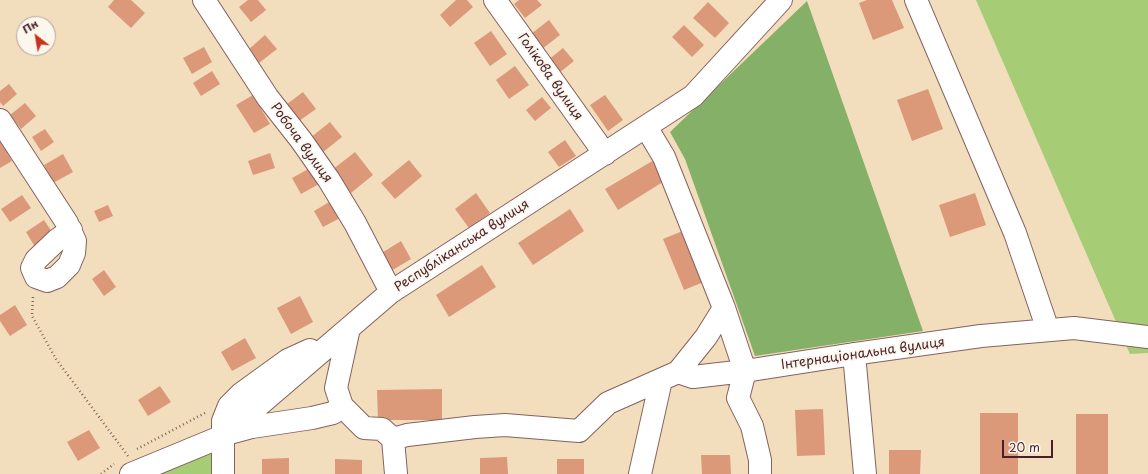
<!DOCTYPE html>
<html>
<head>
<meta charset="utf-8">
<style>
  body { margin:0 }
  #map { position:relative; width:1148px; height:474px; overflow:hidden; background:#f2ddbd; font-family:"Playpen Sans",sans-serif }
  canvas { display:block }
  .north { position:absolute; left:16px; top:16px; width:40px; height:40px; box-sizing:border-box; background:#fbf7ec; border:1px solid #b4a19f; border-radius:50%; rotate:329deg; font-size:11px; font-weight:700; line-height:16px; text-align:center; color:#4a1f2b }
  .north::after { content:''; display:block; margin:auto; width:14px; height:18px; background:#c8321e; clip-path:polygon(50% 0,100% 100%,50% 72%,0 100%) }
  .scale { position:absolute; left:1002px; top:440px; width:51px; height:18px; box-sizing:border-box; border:2px solid #4a1f2b; border-top:0; padding-left:5px; font-size:12px; line-height:14px; white-space:nowrap; color:#4a1f2b; -webkit-text-stroke:3px #fbf7ec; paint-order:stroke }
</style>
</head>
<body>
<div id="map">
<canvas width="1148" height="474"></canvas>
<div class="north">Пн</div>
<div class="scale">20 m</div>
</div>
<script>
const context = document.querySelector('canvas').getContext('2d');
context.lineJoin = 'round';
function fill(path, color) {
  context.fillStyle = color;
  context.fill(path, 'evenodd');
}
function toPath(rows) {
  const path = new Path2D();
  for (const r of rows) {
    path.moveTo(r[0], r[1]);
    for (let i = 2; i < r.length; i += 2) path.lineTo(r[i], r[i + 1]);
  }
  return path;
}
function strokePath(path, color, width, dash) {
  context.strokeStyle = color;
  context.lineWidth = width;
  context.lineCap = dash ? 'butt' : 'round';
  context.setLineDash(dash || []);
  context.stroke(path);
}
function label(font, color, halo, rows, align = 'center') {
  context.font = font + ' "Playpen Sans",sans-serif';
  context.lineWidth = 3.5;
  context.setLineDash([]);
  context.textBaseline = 'middle';
  context.strokeStyle = halo;
  context.fillStyle = color;
  for (const [text, x, y, turn = 0] of rows) {
    context.save();
    context.translate(x, y);
    context.rotate((+turn || 0) * Math.PI / 180);
    context.textAlign = isNaN(turn) ? turn : align;
    if (halo) context.strokeText(text, 0, 0);
    context.fillText(text, 0, 0);
    context.restore();
  }
}
fill(toPath([
  [976,0,1148,0,1148,353,1130,354],
  [229,445,230,474,159,474]
]), '#a6cc76');
fill(toPath([
  [807,1,923,331,755,356,685,159,670,132]
]), '#84b067');
fill(toPath([
  [114,0,131,0,145,13,131,28,108,7],
  [248,0,258,0,266,10,251,22,239,7],
  [456,0,467,0,473,7,450,27,440,15],
  [519,0,537,0,542,5,525,18,514,4],
  [867,0,892,0,904,28,873,40,859,3],
  [708,2,729,23,715,38,693,18],
  [549,20,560,35,542,49,531,34],
  [684,25,704,45,692,57,672,37],
  [491,31,507,54,490,66,474,43],
  [265,35,277,49,259,63,248,50],
  [204,47,212,62,192,74,183,58],
  [563,48,574,61,559,73,548,60],
  [515,66,529,85,509,99,496,80],
  [212,71,220,84,201,96,193,83],
  [9,84,17,94,3,106,0,102,0,91],
  [928,89,943,129,912,141,897,100],
  [303,92,316,109,299,121,287,104],
  [253,95,270,124,254,133,236,105],
  [605,95,623,120,608,131,590,105],
  [542,97,551,108,535,121,526,110],
  [25,103,36,116,21,129,10,115],
  [330,122,342,137,322,153,310,138],
  [45,129,54,142,41,151,32,137],
  [0,140,12,161,0,168],
  [565,140,576,156,559,167,548,152],
  [355,152,373,175,351,193,332,170],
  [270,153,275,168,253,175,248,161],
  [63,154,73,172,53,183,44,165],
  [409,160,422,176,395,199,381,183],
  [654,160,666,180,618,210,605,189],
  [310,168,319,184,301,194,292,178],
  [476,193,490,213,469,228,455,209],
  [975,193,986,225,950,237,939,205],
  [22,195,31,208,10,222,1,209],
  [331,201,340,218,323,227,314,211],
  [108,205,113,216,99,222,94,211],
  [570,209,584,231,533,265,518,243],
  [44,220,54,235,35,247,26,232],
  [685,230,706,281,684,290,663,239],
  [401,241,411,259,391,271,380,254],
  [482,265,496,287,449,317,436,295],
  [104,270,116,287,104,296,92,279],
  [300,296,313,322,291,334,277,308],
  [15,305,27,325,10,336,0,321,0,315],
  [245,338,256,358,232,371,221,352],
  [160,386,171,402,148,416,138,400],
  [442,389,442,420,378,420,377,390],
  [823,409,825,455,797,456,795,410],
  [980,413,1018,413,1018,474,980,474],
  [1076,414,1108,414,1108,474,1076,474],
  [89,430,100,448,78,461,67,442],
  [889,450,921,450,920,474,889,474],
  [701,455,730,455,731,474,702,474],
  [507,457,508,474,480,474,480,458],
  [289,458,289,474,262,474,262,459],
  [335,459,362,460,362,474,335,474],
  [557,459,584,459,584,474,557,474]
]), '#db997a');
const minor = toPath([
  [204,0,268,98,301,140,329,180,355,223,391,292],
  [495,0,605,154],
  [916,0,1015,233,1048,330],
  [0,120,67,223,75,241,74,253,69,265,57,277,47,281,36,277,32,268,36,260,57,240,71,230],
  [646,127,664,157,724,308,745,371,738,398,752,426,760,460,760,474],
  [349,328,336,388,342,406,364,428,382,429,393,439,396,474],
  [854,354,865,474],
  [678,372,693,377,745,371,854,354,981,336,1074,328,1148,337],
  [230,433,252,427,312,418,333,413,342,406],
  [393,439,407,435,475,427,505,425,579,431,608,403,678,372,706,337,724,308],
  [131,474,223,436,391,292,693,96,781,0],
  [223,474,223,421,229,406,241,394,288,360,310,350],
  [640,474,661,380]
]);
strokePath(minor, '#85625e', 24);
strokePath(toPath([
  [33,297,32,316,56,359,128,456],
  [137,449,205,413],
  [101,474,114,464]
]), '#85625e', 2.5, [1, 3]);
strokePath(minor, '#fff', 22);
label('13px', '#4a1f2b', '#fbf7ec', [
  ["Голікова вулиця",550,77,55],
  ["Робоча вулиця",301,143,54],
  ["Республіканська вулиця",462,246,-33],
  ["Інтернаціональна вулиця",863,354,-8]
]);
</script>
</body>
</html>
